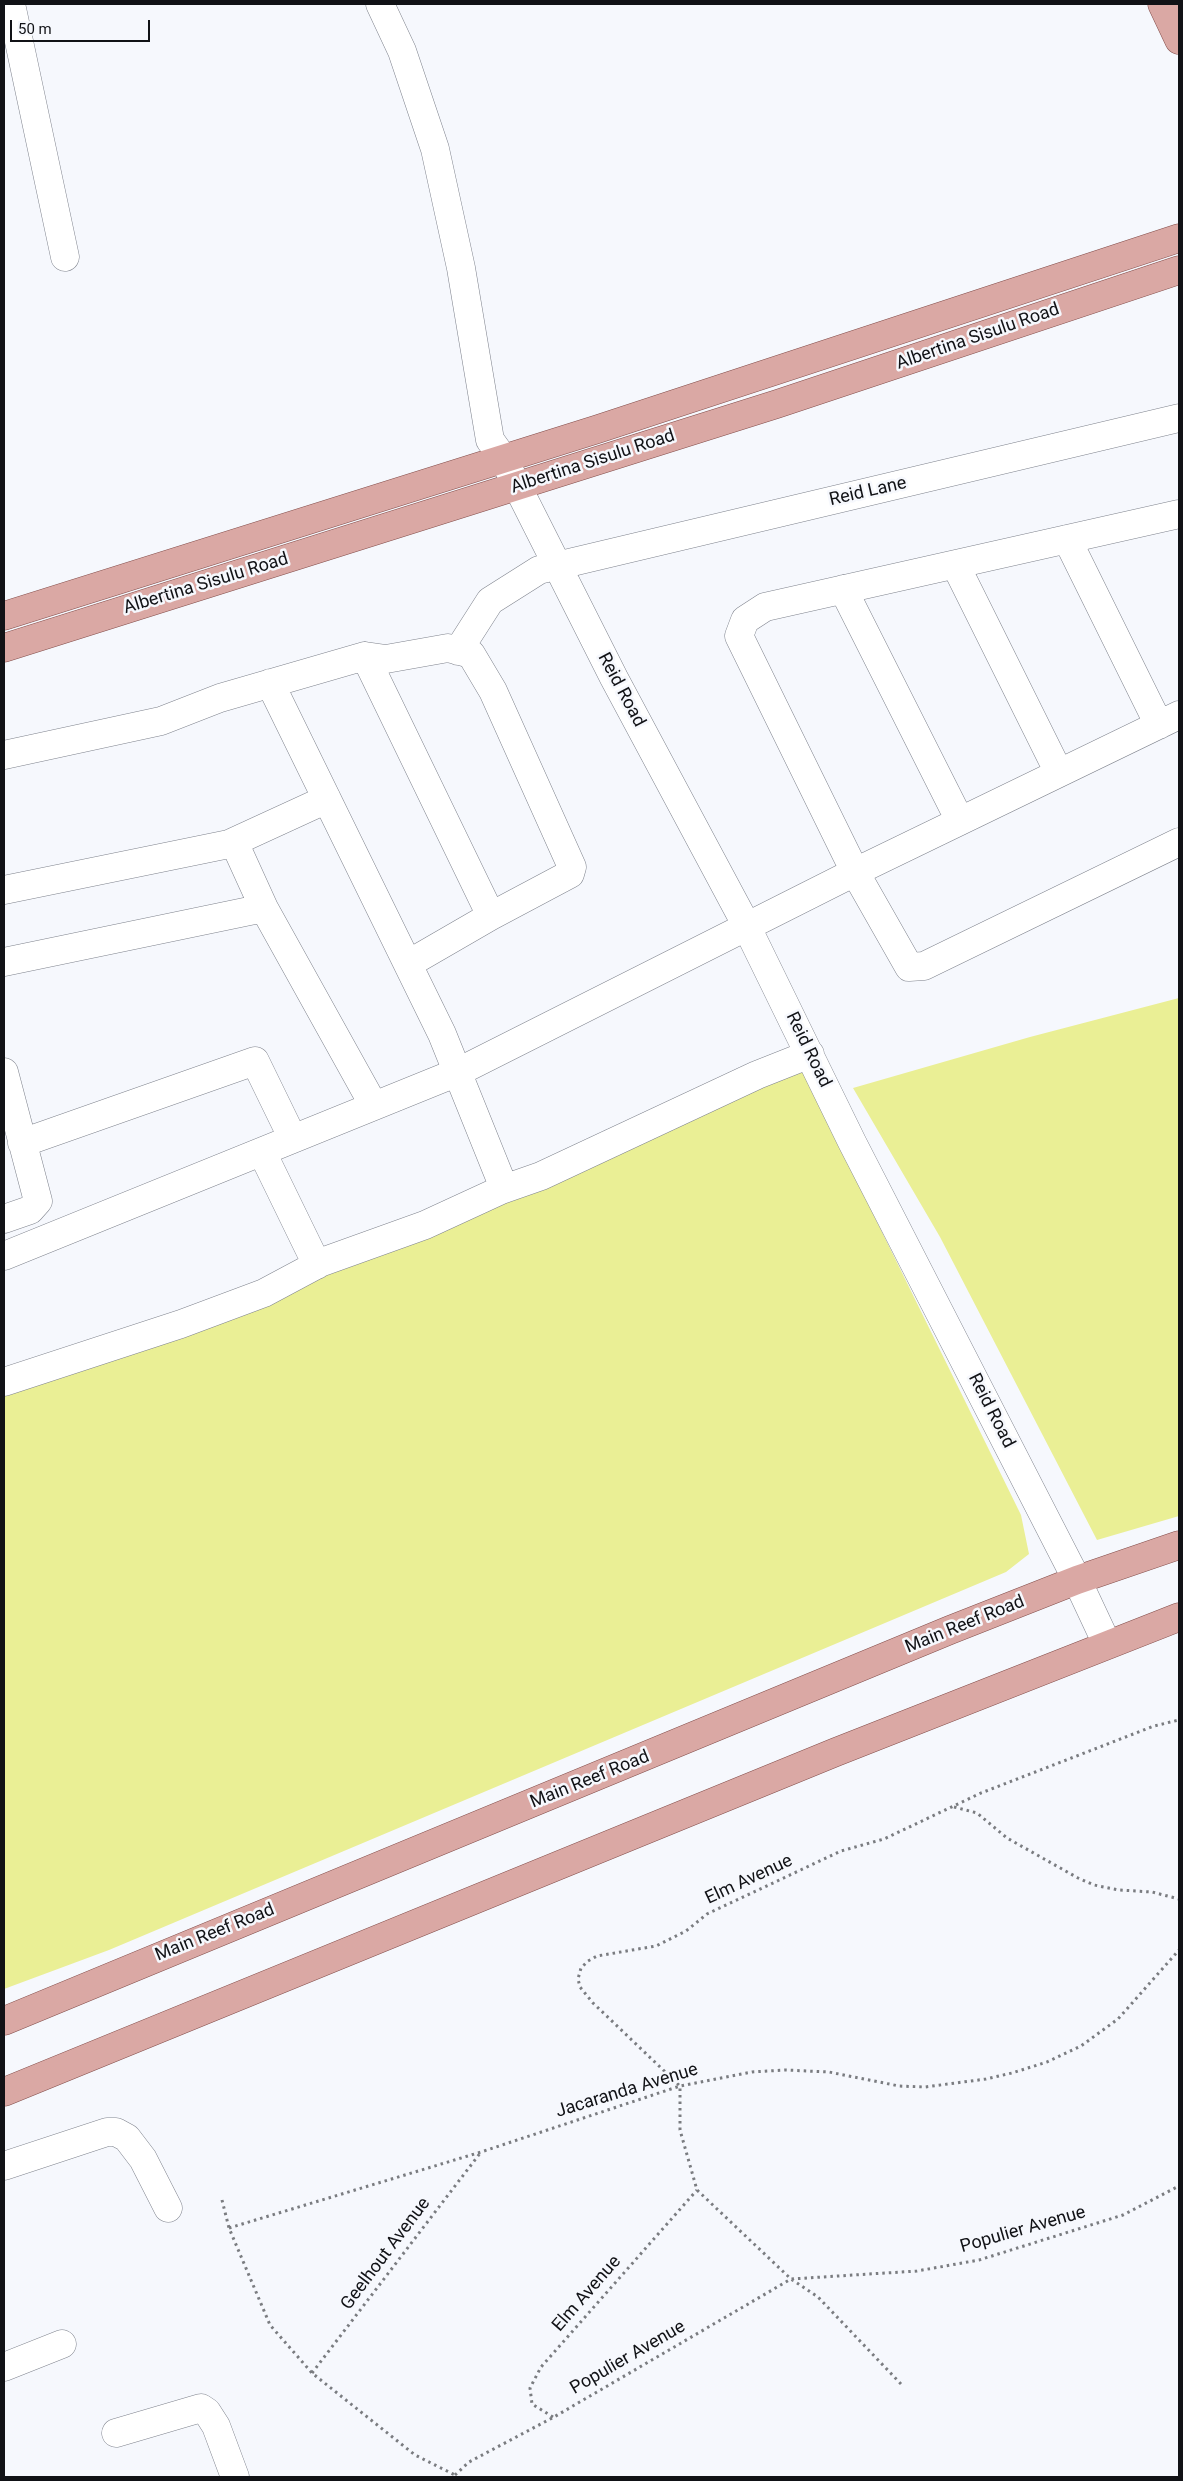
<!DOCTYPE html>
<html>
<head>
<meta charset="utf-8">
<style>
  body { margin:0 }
  #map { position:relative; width:1183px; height:2481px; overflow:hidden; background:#f6f8fd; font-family:Roboto,sans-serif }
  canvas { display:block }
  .frame { position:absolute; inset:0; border:5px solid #111216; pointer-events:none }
  .scale { position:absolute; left:10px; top:20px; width:140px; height:22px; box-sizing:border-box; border:2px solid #111216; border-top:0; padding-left:6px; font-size:15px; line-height:18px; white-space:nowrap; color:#111216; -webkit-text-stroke:4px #f6f8fd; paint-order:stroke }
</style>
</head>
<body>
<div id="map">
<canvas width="1183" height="2481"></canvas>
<div class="frame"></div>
<div class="scale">50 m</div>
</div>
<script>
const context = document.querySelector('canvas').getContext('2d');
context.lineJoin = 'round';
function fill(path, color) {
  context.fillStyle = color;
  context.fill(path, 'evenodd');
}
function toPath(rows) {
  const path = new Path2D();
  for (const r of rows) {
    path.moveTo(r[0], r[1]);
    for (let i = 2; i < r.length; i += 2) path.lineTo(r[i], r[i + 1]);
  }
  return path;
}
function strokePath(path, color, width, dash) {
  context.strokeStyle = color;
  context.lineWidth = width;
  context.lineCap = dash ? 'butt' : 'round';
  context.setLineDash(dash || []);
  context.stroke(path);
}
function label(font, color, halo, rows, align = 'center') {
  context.font = font + ' Roboto,sans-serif';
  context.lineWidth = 5;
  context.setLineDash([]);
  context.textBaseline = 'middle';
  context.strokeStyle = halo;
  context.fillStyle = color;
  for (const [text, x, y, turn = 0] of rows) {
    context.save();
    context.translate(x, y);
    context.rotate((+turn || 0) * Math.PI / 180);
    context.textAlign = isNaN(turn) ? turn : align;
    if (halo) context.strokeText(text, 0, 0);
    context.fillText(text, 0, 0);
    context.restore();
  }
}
fill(toPath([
  [1179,998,1179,1516,1097,1540,940,1237,853,1088,1030,1037],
  [798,1061,1021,1515,1029,1554,1006,1572,109,1950,4,1989,4,1393]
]), '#eaef95');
const minor = toPath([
  [11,4,65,257],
  [380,4,402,51,435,149,461,268,490,440,503,458,614,678,743,919,852,1142,1077,1580,1107,1644],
  [1067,539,1159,725],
  [955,564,1059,773],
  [843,589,960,821],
  [458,651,490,601,539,570,1179,418],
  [365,656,491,916],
  [270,683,442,1034,502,1183],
  [1179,715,855,872,909,967,924,966,1179,842],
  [4,755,161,721,220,698,365,656,386,659,448,648,471,654,493,691,572,867,570,874,491,916,408,964],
  [234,842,264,908,374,1106],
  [4,890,229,844,327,799],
  [4,962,264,908],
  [4,1072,38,1201,30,1210,4,1219],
  [22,1143,255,1061,293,1139],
  [262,1152,317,1265],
  [4,1256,458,1072,855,872,739,636,745,620,765,607,1179,514],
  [4,1382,181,1324,264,1293,322,1262,425,1225,501,1190,541,1176,757,1075,810,1054],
  [4,2166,107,2132,116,2132,127,2138,143,2159,168,2208],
  [4,2367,62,2344],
  [116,2433,201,2408,207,2412,216,2426,235,2477]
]);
const major = toPath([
  [1162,4,1179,40],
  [4,616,598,429,1179,238],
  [4,648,777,404,1179,270],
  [4,2021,950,1630,1077,1580,1179,1545],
  [4,2092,836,1752,1179,1617]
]);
strokePath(minor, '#7f838d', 29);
strokePath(major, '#834e4b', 29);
strokePath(toPath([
  [954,1807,977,1813,1007,1838,1078,1878,1094,1885,1119,1890,1152,1892,1179,1899],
  [222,2200,229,2228,270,2325,312,2373,415,2455,455,2475],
  [229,2228,481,2152,680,2086,752,2072,785,2070,829,2072,899,2086,925,2087,986,2079,1012,2073,1047,2062,1081,2046,1118,2019,1179,1950],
  [312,2373,481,2152],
  [901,2384,818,2297,791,2279,697,2190,680,2130,680,2086,593,2003,580,1987,578,1979,581,1968,588,1961,597,1956,656,1946,686,1931,707,1914,841,1851,884,1839,981,1793,1154,1726,1179,1720],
  [553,2417,532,2404,530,2388,541,2367,697,2190],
  [455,2475,469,2462,554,2417,791,2279,917,2271,979,2260,1123,2215,1179,2186]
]), '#7a7c80', 3, [2.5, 4]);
strokePath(minor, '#fff', 28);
strokePath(major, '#daa8a4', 28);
label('18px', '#111216', '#f6f8fd', [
  ["Albertina Sisulu Road",978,337,-19],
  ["Albertina Sisulu Road",593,462,-18],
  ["Reid Lane",868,492,-13],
  ["Albertina Sisulu Road",206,584,-17],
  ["Reid Road",621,690,62],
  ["Reid Road",808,1050,64],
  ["Reid Road",991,1411,63],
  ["Main Reef Road",965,1625,-22],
  ["Main Reef Road",590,1780,-22],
  ["Elm Avenue",749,1880,-25],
  ["Main Reef Road",215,1933,-22],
  ["Jacaranda Avenue",627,2091,-17],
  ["Populier Avenue",1023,2230,-16],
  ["Geelhout Avenue",386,2254,-53],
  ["Elm Avenue",587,2294,-49],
  ["Populier Avenue",628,2358,-30]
]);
</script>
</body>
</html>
